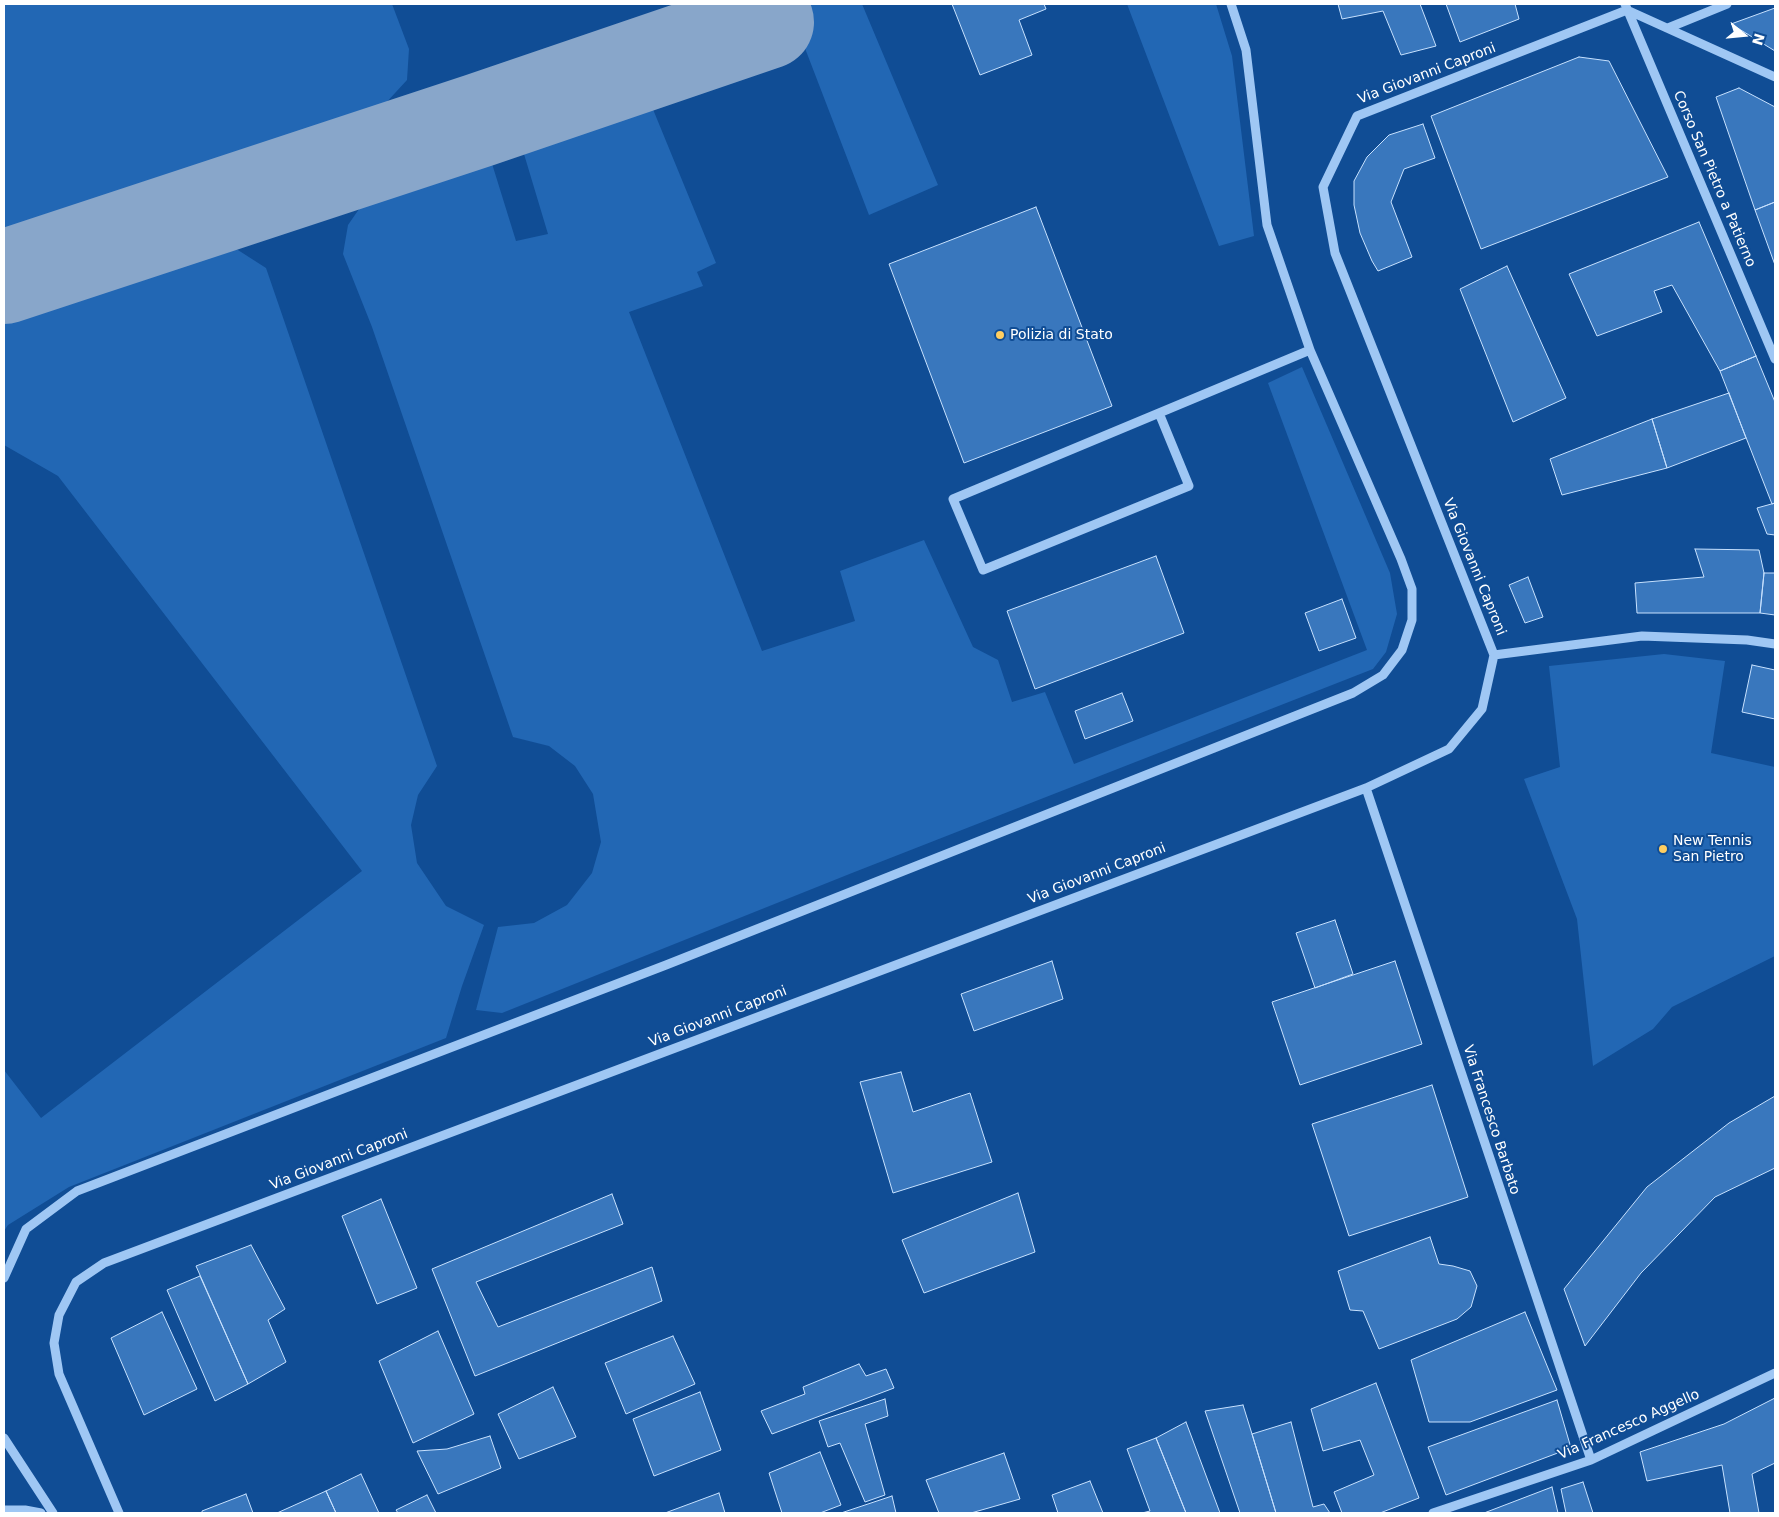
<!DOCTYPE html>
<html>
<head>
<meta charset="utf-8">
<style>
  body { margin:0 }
  #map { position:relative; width:1779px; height:1517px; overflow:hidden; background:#104d95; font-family:"DejaVu Sans",sans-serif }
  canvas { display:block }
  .frame { position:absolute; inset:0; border:5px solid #fff; pointer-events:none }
  .north { position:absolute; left:1719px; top:10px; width:50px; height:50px; -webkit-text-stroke:4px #104d95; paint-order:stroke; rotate:107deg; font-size:14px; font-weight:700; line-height:20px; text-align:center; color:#fff }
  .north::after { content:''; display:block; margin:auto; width:18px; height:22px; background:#fff; clip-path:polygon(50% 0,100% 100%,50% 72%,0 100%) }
</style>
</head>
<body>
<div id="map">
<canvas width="1779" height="1517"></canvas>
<div class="frame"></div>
<div class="north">N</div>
</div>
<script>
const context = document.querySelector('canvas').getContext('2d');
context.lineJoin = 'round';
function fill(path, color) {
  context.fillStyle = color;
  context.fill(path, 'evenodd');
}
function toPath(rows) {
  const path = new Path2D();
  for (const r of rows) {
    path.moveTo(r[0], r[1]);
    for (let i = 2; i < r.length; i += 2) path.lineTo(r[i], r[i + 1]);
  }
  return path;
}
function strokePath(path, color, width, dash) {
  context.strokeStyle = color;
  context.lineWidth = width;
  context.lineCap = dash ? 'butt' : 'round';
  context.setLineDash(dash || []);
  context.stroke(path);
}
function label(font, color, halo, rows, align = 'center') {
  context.font = font + ' "DejaVu Sans",sans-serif';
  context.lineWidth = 4;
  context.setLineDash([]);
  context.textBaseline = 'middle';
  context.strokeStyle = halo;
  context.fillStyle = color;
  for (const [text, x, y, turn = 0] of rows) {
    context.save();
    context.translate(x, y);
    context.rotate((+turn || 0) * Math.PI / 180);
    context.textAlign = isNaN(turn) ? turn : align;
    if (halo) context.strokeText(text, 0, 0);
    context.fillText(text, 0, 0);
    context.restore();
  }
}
fill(toPath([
  [4,4,392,4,409,49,407,80,384,105,4,233],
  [788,4,862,4,938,185,869,215],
  [1127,4,1216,4,1232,56,1254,236,1219,246],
  [650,102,716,263,697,272,703,286,629,312,762,651,855,621,840,571,924,540,973,647,998,660,1012,702,1045,692,1074,764,1367,650,1268,383,1302,367,1390,573,1397,614,1386,652,1373,669,852,873,502,1013,476,1010,498,927,534,923,567,905,592,873,601,842,593,794,575,766,549,746,513,737,372,327,343,254,348,225,366,199,489,154,516,241,548,234,521,144],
  [227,243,266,268,437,766,418,795,411,825,417,863,446,906,484,925,462,986,446,1038,69,1187,8,1225,4,1231,4,1070,41,1118,362,871,58,476,4,445,4,321],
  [1664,654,1725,661,1711,753,1775,767,1775,956,1672,1007,1653,1029,1593,1066,1577,919,1524,779,1560,767,1549,666]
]), '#2267b4');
strokePath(toPath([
  [4,277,480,120,767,22]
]), '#88a6ca', 94);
const building = toPath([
  [952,4,1044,4,1046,9,1019,20,1032,55,980,75,952,4],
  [1338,4,1420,4,1436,46,1401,55,1383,11,1342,19,1338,4],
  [1446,4,1515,4,1519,19,1460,42,1446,4],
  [1775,8,1775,51,1731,24,1775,8],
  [1579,57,1609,61,1668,177,1481,249,1431,116,1579,57],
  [1739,88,1775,107,1775,202,1755,210,1716,97,1739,88],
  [1423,124,1435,158,1404,169,1391,202,1412,257,1378,271,1372,261,1360,233,1354,205,1354,181,1367,157,1389,135,1423,124],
  [1775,202,1775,265,1755,210,1775,202],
  [1036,207,1112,406,964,463,889,264,1036,207],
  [1699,222,1756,356,1720,371,1672,285,1654,291,1662,312,1597,336,1569,274,1699,222],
  [1507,266,1566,398,1513,422,1460,289,1507,266],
  [1756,356,1775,402,1775,503,1772,504,1720,371,1756,356],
  [1729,393,1746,438,1667,468,1652,419,1729,393],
  [1652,419,1667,468,1562,495,1550,459,1652,419],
  [1775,503,1775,535,1767,534,1757,508,1775,503],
  [1695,549,1759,550,1764,573,1760,613,1637,613,1635,583,1704,577,1695,549],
  [1156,556,1184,633,1035,689,1007,611,1156,556],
  [1764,573,1775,573,1775,615,1760,613,1764,573],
  [1528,577,1543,617,1525,623,1509,585,1528,577],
  [1342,599,1356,638,1319,651,1305,613,1342,599],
  [1752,665,1775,670,1775,719,1742,712,1752,665],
  [1122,693,1133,721,1085,739,1075,711,1122,693],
  [1335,920,1353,974,1315,988,1296,933,1335,920],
  [1052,961,1063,999,974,1031,961,994,1052,961],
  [1395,961,1422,1044,1300,1085,1272,1002,1395,961],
  [901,1072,913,1112,970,1093,992,1162,893,1193,860,1082,901,1072],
  [1432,1085,1468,1197,1349,1236,1312,1124,1432,1085],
  [1775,1096,1775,1168,1715,1197,1641,1273,1585,1346,1564,1289,1647,1187,1729,1123,1775,1096],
  [1018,1193,1035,1252,924,1293,902,1240,1018,1193],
  [612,1194,623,1224,476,1282,498,1327,652,1267,662,1301,475,1376,432,1269,612,1194],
  [381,1199,417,1288,377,1304,342,1216,381,1199],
  [1430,1237,1439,1264,1453,1266,1470,1271,1477,1286,1471,1307,1457,1319,1379,1349,1363,1311,1350,1310,1338,1271,1430,1237],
  [251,1245,285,1309,268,1320,286,1362,248,1384,196,1266,251,1245],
  [200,1276,248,1384,215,1401,167,1290,200,1276],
  [162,1312,197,1389,144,1415,111,1338,162,1312],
  [1525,1312,1557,1390,1470,1422,1429,1422,1411,1360,1525,1312],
  [438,1331,474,1414,413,1443,379,1361,438,1331],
  [673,1336,695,1384,626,1414,605,1363,673,1336],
  [859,1364,866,1376,886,1369,894,1388,772,1434,761,1411,805,1394,803,1387,859,1364],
  [1376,1383,1419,1498,1380,1513,1342,1513,1334,1492,1374,1475,1360,1440,1323,1451,1311,1409,1376,1383],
  [553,1387,576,1437,519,1459,498,1414,553,1387],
  [700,1392,721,1450,654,1476,633,1419,700,1392],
  [1775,1398,1775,1463,1752,1474,1759,1513,1730,1513,1722,1465,1647,1481,1640,1452,1724,1424,1775,1398],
  [885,1399,888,1416,865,1424,885,1495,865,1502,840,1443,828,1447,819,1421,885,1399],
  [1557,1400,1571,1448,1446,1495,1428,1447,1557,1400],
  [1243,1405,1252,1434,1276,1513,1240,1513,1205,1411,1243,1405],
  [1186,1422,1220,1513,1186,1513,1156,1438,1186,1422],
  [1291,1422,1313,1507,1324,1504,1330,1513,1276,1513,1252,1434,1291,1422],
  [490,1436,501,1468,438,1494,417,1451,447,1449,490,1436],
  [1156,1438,1186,1513,1142,1513,1150,1511,1127,1449,1156,1438],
  [820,1452,841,1505,820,1513,782,1513,769,1473,820,1452],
  [1004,1453,1020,1499,971,1513,939,1513,926,1480,1004,1453],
  [361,1474,379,1513,336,1513,326,1491,361,1474],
  [1090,1481,1103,1513,1058,1513,1052,1495,1090,1481],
  [1583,1482,1593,1513,1566,1513,1561,1489,1583,1482],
  [1552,1487,1558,1513,1484,1513,1552,1487],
  [326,1491,336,1513,277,1513,326,1491],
  [719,1493,725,1513,665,1513,719,1493],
  [246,1494,253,1513,202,1513,202,1511,246,1494],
  [427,1495,436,1513,398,1513,396,1510,427,1495],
  [892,1496,896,1513,841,1513,892,1496]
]);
fill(building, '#3977bd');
strokePath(building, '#c7e1fe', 1);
strokePath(toPath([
  [1231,4,1246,50,1267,225,1310,350],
  [1625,4,1775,359],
  [1627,10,1775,77],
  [1668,28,1727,4],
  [1494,655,1642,636,1747,640,1775,644],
  [1366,788,1591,1460],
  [4,1278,26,1229,77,1191,666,965,1353,693,1383,675,1402,650,1412,620,1412,589,1401,559,1310,350,953,499,983,570,1189,486,1159,413],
  [4,1438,53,1513],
  [4,1510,25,1510,41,1513],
  [119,1513,59,1374,54,1343,59,1315,76,1282,104,1263,1366,788,1449,749,1482,709,1494,655,1335,253,1323,187,1357,116,1627,10],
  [1433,1513,1591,1460,1775,1373]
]), '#9fc7f4', 9);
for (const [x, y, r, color] of [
  [1000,335,5,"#ffce61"],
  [1663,849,5,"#ffce61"]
]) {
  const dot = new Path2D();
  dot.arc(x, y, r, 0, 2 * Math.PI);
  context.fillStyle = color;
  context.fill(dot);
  strokePath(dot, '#104d95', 2);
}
label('14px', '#fff', '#104d95', [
  ["Via Giovanni Caproni",1427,74,-21],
  ["Corso San Pietro a Patierno",1714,179,67],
  ["Via Giovanni Caproni",1474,567,68],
  ["Via Giovanni Caproni",1097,874,-21],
  ["Via Giovanni Caproni",718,1017,-21],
  ["Via Francesco Barbato",1491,1120,72],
  ["Via Giovanni Caproni",339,1160,-21],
  ["Via Francesco Aggello",1629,1425,-24]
]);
label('14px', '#fff', '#104d95', [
  ["Polizia di Stato",1010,335],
  ["New Tennis",1673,841],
  ["San Pietro",1673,857]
], 'left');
</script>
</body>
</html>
